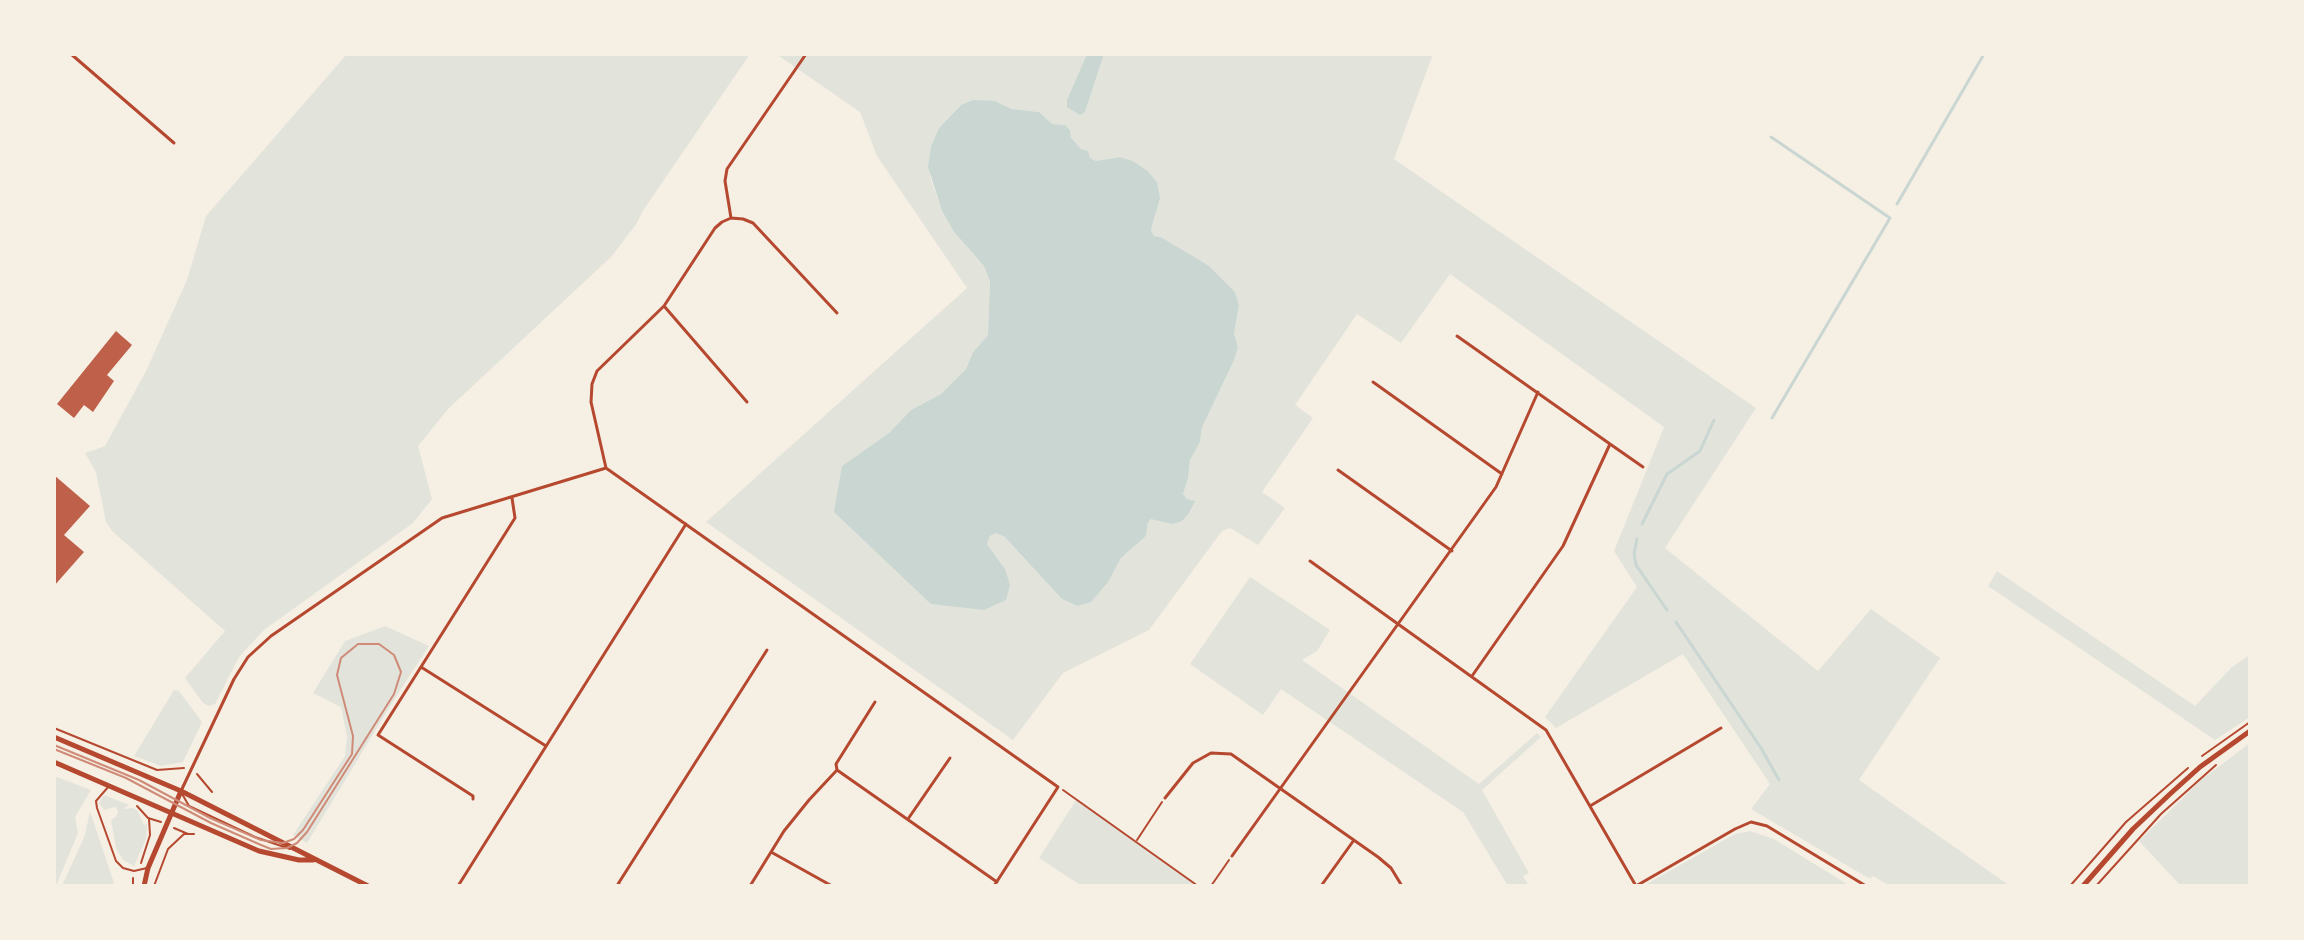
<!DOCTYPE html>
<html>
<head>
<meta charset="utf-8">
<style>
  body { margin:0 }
  #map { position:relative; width:2304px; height:940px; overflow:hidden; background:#f6efe4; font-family:Signika,sans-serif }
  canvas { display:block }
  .frame { position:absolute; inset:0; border:56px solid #f6efe4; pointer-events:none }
</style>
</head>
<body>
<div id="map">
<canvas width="2304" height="940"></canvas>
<div class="frame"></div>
</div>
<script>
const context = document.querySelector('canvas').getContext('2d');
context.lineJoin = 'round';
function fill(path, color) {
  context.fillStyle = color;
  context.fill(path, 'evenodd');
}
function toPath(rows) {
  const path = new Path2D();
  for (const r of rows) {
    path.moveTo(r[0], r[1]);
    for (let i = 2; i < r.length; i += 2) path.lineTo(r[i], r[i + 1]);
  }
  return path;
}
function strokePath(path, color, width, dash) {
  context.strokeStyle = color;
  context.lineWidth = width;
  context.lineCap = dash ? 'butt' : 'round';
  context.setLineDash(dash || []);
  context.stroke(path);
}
fill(toPath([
  [347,54,750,54,642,212,637,223,612,256,448,409,418,446,432,499,413,523,264,630,239,657,215,704,209,706,203,703,185,678,225,631,112,531,106,522,96,472,85,453,105,446,146,371,187,280,206,216],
  [776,54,1087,54,1067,101,1085,112,1104,54,1433,54,1394,159,1756,408,1665,548,1818,671,1871,609,1940,658,1859,780,2010,886,1890,886,1873,876,1870,879,1751,809,1770,784,1683,654,1556,728,1545,717,1637,587,1614,551,1664,427,1450,274,1401,343,1357,314,1295,405,1313,418,1262,492,1285,508,1258,545,1230,528,1222,531,1149,630,1063,673,1013,740,706,522,967,288,877,156,860,112],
  [995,101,1012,109,1039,112,1051,124,1065,125,1070,130,1070,138,1089,158,1096,161,1120,157,1133,161,1148,171,1157,182,1156,214,1151,230,1154,236,1161,237,1209,267,1235,292,1239,305,1234,335,1238,347,1202,427,1200,442,1190,460,1188,479,1183,494,1187,499,1194,501,1182,521,1151,518,1148,521,1146,536,1121,558,1108,582,996,533,990,536,987,544,1005,569,842,466,889,433,911,410,941,394,966,369,973,352,988,335,990,281,984,266,954,232,942,211,930,177,939,128,961,105],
  [1997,571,2195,706,2232,667,2250,655,2250,717,2215,740,1988,586],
  [1250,577,1330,630,1317,651,1302,660,1479,784,1537,733,1541,737,1482,790,1529,873,1523,876,1529,886,1508,886,1463,812,1281,689,1263,715,1190,664],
  [385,626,429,646,392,703,307,843,293,835,345,756,347,736,341,707,313,693,345,641],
  [174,690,179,691,202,722,183,762,161,766,134,756],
  [2250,743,2250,886,2181,886,2139,841,2201,780],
  [54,776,91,790,75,817,78,833,56,886],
  [104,795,129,805,123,809,133,808,137,810,144,825,147,824,146,839,134,866,123,860,116,848,111,820,117,816,118,811,115,807,104,810,99,803],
  [1076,800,1198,886,1082,886,1039,858],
  [90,811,115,886,62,886,85,835],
  [1750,831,1774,839,1850,886,1643,886,1735,834]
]), '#e2e4dc');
fill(toPath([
  [1087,54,1104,54,1085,112,1080,115,1067,107,1067,100],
  [973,100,995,101,1012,109,1039,112,1052,124,1065,125,1070,130,1071,138,1081,149,1088,151,1090,158,1096,161,1120,157,1133,161,1148,171,1157,182,1160,198,1151,230,1154,236,1161,237,1209,266,1235,292,1239,305,1234,334,1238,347,1234,360,1202,427,1200,442,1190,460,1188,479,1183,494,1187,499,1195,501,1189,513,1182,521,1172,524,1151,519,1148,522,1146,536,1121,558,1108,582,1091,602,1078,606,1062,599,1005,537,996,533,990,536,987,544,1005,569,1010,585,1006,600,984,610,931,604,834,512,842,466,889,433,911,410,941,394,966,369,973,352,988,335,990,281,984,266,954,232,942,211,928,167,931,147,939,128,961,105]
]), '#c9d6d2');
strokePath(toPath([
  [1771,137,1890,218,1772,418],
  [1897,204,1984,54],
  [1642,524,1667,474,1700,451,1714,420],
  [1637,539,1634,554,1636,565,1667,610],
  [1676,622,1761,748,1779,780]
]), '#c9d6d2', 3);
fill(toPath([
  [116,331,132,345,107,375,114,381,93,412,84,405,74,418,57,404],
  [54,475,90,506,64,535,84,552,54,586]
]), '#bf614a');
strokePath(toPath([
  [54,728,157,770,184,768],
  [2202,756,2250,722],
  [197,774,212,792],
  [1063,790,1198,886],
  [137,806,148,818,161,822],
  [174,828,188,834],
  [1137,840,1162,802],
  [141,863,150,835,149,819],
  [133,886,133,878],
  [154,886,168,849,184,834,194,834],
  [1211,886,1229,860],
  [2070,886,2126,822,2188,768],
  [2096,886,2161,814,2216,765]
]), '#b5482f', 2);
strokePath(toPath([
  [109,786,96,801,97,808,116,861,123,868,134,871,147,868],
  [181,792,189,806,255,837,290,849]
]), '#b5482f', 2);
strokePath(toPath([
  [71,54,174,143],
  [731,218,725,181,727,169,806,54],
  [664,306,747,402],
  [1457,336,1610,444,1563,546,1472,676],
  [1373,382,1502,474],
  [1610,444,1643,467],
  [606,468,1058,787,994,886],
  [606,468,591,402,592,384,597,371,664,306,715,228,722,222,731,218,743,219,753,223,837,313],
  [1338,470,1452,551],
  [1310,561,1546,730,1636,886],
  [421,667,546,746],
  [837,770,997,882],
  [181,791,234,679,248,657,271,636,442,518,606,468],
  [1165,798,1193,763,1211,753,1231,754,1378,857,1391,868,1402,886],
  [473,799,473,796,378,735,515,518,512,498],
  [1590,806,1721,728],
  [908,819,950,758],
  [771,852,832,886],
  [1232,856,1496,487,1538,392],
  [458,886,686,524],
  [622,886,618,884,767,650],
  [750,886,784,831,809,800,837,770,836,764,875,702],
  [1321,886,1354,840],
  [1636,886,1735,829,1751,822,1767,826,1866,886]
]), '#b5482f', 3);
strokePath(toPath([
  [144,886,148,868,181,791]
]), '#b5482f', 5);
strokePath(toPath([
  [54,737,181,791,368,886],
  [54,762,259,851,299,860,313,860],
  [2083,886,2133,829,2170,794,2200,767,2250,731]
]), '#b5482f', 5);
strokePath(toPath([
  [54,745,139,780,210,818,261,840,283,843,294,839,303,830,352,754,353,736,337,675,341,658,358,644,379,644,394,655,401,672,394,694,307,832,297,843,287,848,271,849,261,845,211,823,126,778,54,749]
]), '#cf8b77', 2);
</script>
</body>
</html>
